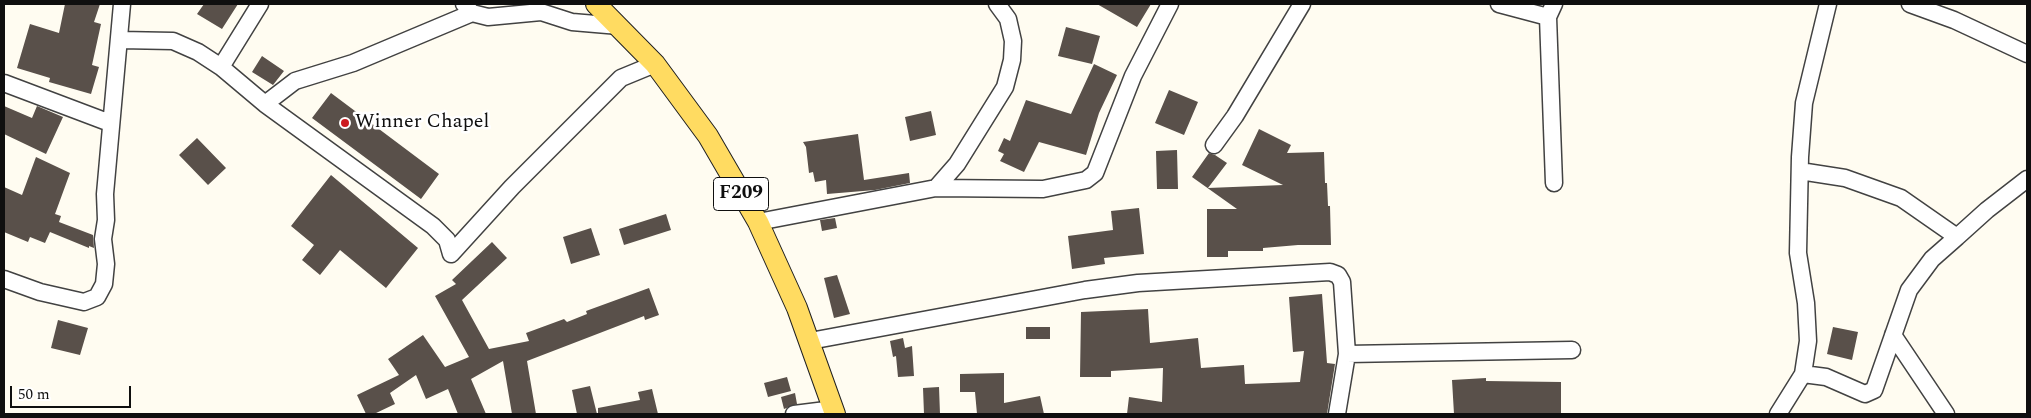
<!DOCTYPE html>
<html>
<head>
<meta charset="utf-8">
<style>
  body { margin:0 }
  #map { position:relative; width:2031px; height:418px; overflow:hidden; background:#fffcf1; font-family:Spectral,serif }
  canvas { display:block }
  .frame { position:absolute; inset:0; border:5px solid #0f0f0f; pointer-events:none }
  .scale { position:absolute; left:10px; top:386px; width:121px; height:22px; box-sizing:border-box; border:2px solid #0f0f0f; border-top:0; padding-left:6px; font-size:15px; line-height:18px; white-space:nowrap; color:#0f0f0f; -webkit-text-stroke:4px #fff; paint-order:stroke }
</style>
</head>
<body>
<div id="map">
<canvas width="2031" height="418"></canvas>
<div class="frame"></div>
<div class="scale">50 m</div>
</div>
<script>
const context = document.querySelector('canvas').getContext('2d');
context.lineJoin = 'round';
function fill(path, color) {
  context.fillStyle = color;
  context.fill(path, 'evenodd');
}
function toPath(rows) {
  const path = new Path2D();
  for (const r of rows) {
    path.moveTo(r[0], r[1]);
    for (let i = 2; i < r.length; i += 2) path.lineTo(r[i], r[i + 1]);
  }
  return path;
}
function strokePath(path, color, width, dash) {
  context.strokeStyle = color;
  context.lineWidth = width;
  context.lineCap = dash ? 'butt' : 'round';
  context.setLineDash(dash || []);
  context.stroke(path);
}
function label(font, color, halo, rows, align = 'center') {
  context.font = font + ' Spectral,serif';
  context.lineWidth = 5;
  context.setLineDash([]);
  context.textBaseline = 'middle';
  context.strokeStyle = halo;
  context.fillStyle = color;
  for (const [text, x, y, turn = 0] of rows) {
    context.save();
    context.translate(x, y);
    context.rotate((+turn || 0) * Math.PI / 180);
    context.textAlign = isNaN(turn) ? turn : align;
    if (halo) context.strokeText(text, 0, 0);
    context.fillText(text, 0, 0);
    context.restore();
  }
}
fill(toPath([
  [65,4,100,4,94,22,101,24,92,65,99,67,91,94,49,82,50,78,17,68,30,24,59,33],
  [204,4,238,4,222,29,197,14],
  [1097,4,1151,4,1137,27],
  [1066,27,1100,36,1092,64,1058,56],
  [262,56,284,71,273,85,252,72],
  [1094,64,1117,75,1099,113,1086,155,1039,142,1024,172,1000,161,1004,154,998,151,1004,138,1010,141,1026,100,1071,114],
  [1169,90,1198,102,1184,135,1155,123],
  [331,93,439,174,421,199,312,118],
  [4,106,32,118,37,106,63,117,46,154,4,134],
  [931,111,936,135,910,141,905,117],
  [1259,129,1291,145,1287,153,1324,152,1325,183,1327,183,1328,206,1330,206,1331,245,1298,245,1263,248,1263,251,1228,251,1228,257,1207,257,1207,209,1237,209,1192,177,1209,153,1215,155,1227,163,1208,188,1283,185,1242,165],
  [858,134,864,180,909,173,910,183,875,190,827,194,826,180,815,182,813,172,809,173,806,147,803,142],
  [197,138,226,168,208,185,179,155],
  [1177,150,1178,189,1157,189,1156,151],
  [36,157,70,173,55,214,61,216,59,222,93,235,94,248,89,246,89,248,50,232,45,243,30,237,28,242,4,232,4,187,22,195],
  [331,175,418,248,386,288,340,250,320,275,302,260,314,245,291,226],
  [1139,208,1144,254,1104,258,1105,264,1072,269,1068,236,1113,230,1111,211],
  [666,214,671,230,624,245,619,229],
  [835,218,837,228,822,231,820,220],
  [591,228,600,255,571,264,563,237],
  [492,242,507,258,462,300,489,349,529,341,526,333,564,319,567,322,587,314,586,311,649,288,659,315,645,320,644,316,527,361,536,414,512,414,503,361,471,379,486,414,458,414,448,389,426,399,416,375,390,393,395,404,374,414,366,414,357,395,399,375,388,359,423,335,445,367,469,357,435,296,456,284,452,280],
  [837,275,850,314,834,318,824,278],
  [1322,294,1327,363,1335,364,1327,414,1127,414,1129,397,1162,402,1163,368,1111,371,1111,377,1080,377,1081,312,1148,309,1150,343,1198,338,1201,368,1244,365,1245,384,1300,382,1304,351,1293,352,1289,297],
  [58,320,88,328,80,355,51,348],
  [1026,327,1050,327,1050,339,1026,339],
  [1833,327,1858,332,1852,360,1827,354],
  [903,338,905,348,912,346,914,376,898,377,896,356,893,357,890,341],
  [1004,373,1004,403,1040,396,1044,414,977,414,975,392,960,392,960,374],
  [787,377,791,391,768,397,764,383],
  [1486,378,1486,381,1561,382,1561,414,1454,414,1452,380],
  [590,386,597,414,577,414,572,390],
  [939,387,940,414,924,414,923,388],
  [652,389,658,414,598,414,598,408,640,400,638,392],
  [795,393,797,404,784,409,781,397]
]), '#59504a');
const minor = toPath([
  [464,4,472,13,488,17,541,12,572,22,619,26],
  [1499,4,1548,17,1554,4],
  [1910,4,1954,20,2027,54],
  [1548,17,1554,183],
  [120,40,173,41,198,52,221,67,265,104,433,226,447,240,451,254],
  [221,67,260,4],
  [4,83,110,123],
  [265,104,295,81,353,63,472,13],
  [1214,145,1235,116,1302,4],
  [1800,171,1845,178,1901,198,1957,237,1987,210,2027,179],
  [936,188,957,164,1005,87,1012,60,1013,41,1008,19,997,4],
  [758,222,936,188,1043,189,1086,180,1095,173,1133,76,1170,4],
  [451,254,512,187,621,78,655,64],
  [4,279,40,292,84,302,97,297,104,284,106,264,103,239,106,220,105,194,122,4],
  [1893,335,1946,414],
  [810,341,1085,290,1138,283,1330,272,1338,275,1342,282,1347,354,1337,414],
  [1347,354,1572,350],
  [1803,374,1826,377,1865,394,1874,390,1909,290,1932,259,1957,237],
  [794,414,834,409],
  [1778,414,1803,374,1808,341,1806,303,1798,253,1800,157,1804,103,1828,4]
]);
const major = toPath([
  [596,4,655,64,708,136,758,222,797,308,835,414]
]);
strokePath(minor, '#424242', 19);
strokePath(major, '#202020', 22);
strokePath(minor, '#fff', 16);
strokePath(major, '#ffdb61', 20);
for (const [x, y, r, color] of [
  [345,123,5,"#cc1a1f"]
]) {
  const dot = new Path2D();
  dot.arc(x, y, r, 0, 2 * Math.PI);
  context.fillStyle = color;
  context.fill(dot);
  strokePath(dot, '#fff', 2);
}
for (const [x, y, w] of [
  [741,194,55]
]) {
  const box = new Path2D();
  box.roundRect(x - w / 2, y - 16.5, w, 33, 4);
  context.fillStyle = '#fff';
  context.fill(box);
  strokePath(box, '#0f0f0f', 1);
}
label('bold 19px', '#0f0f0f', null, [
  ["F209",741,194]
]);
label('20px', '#0f0f0f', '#fff', [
  ["Winner Chapel",355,123]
], 'left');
</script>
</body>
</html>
